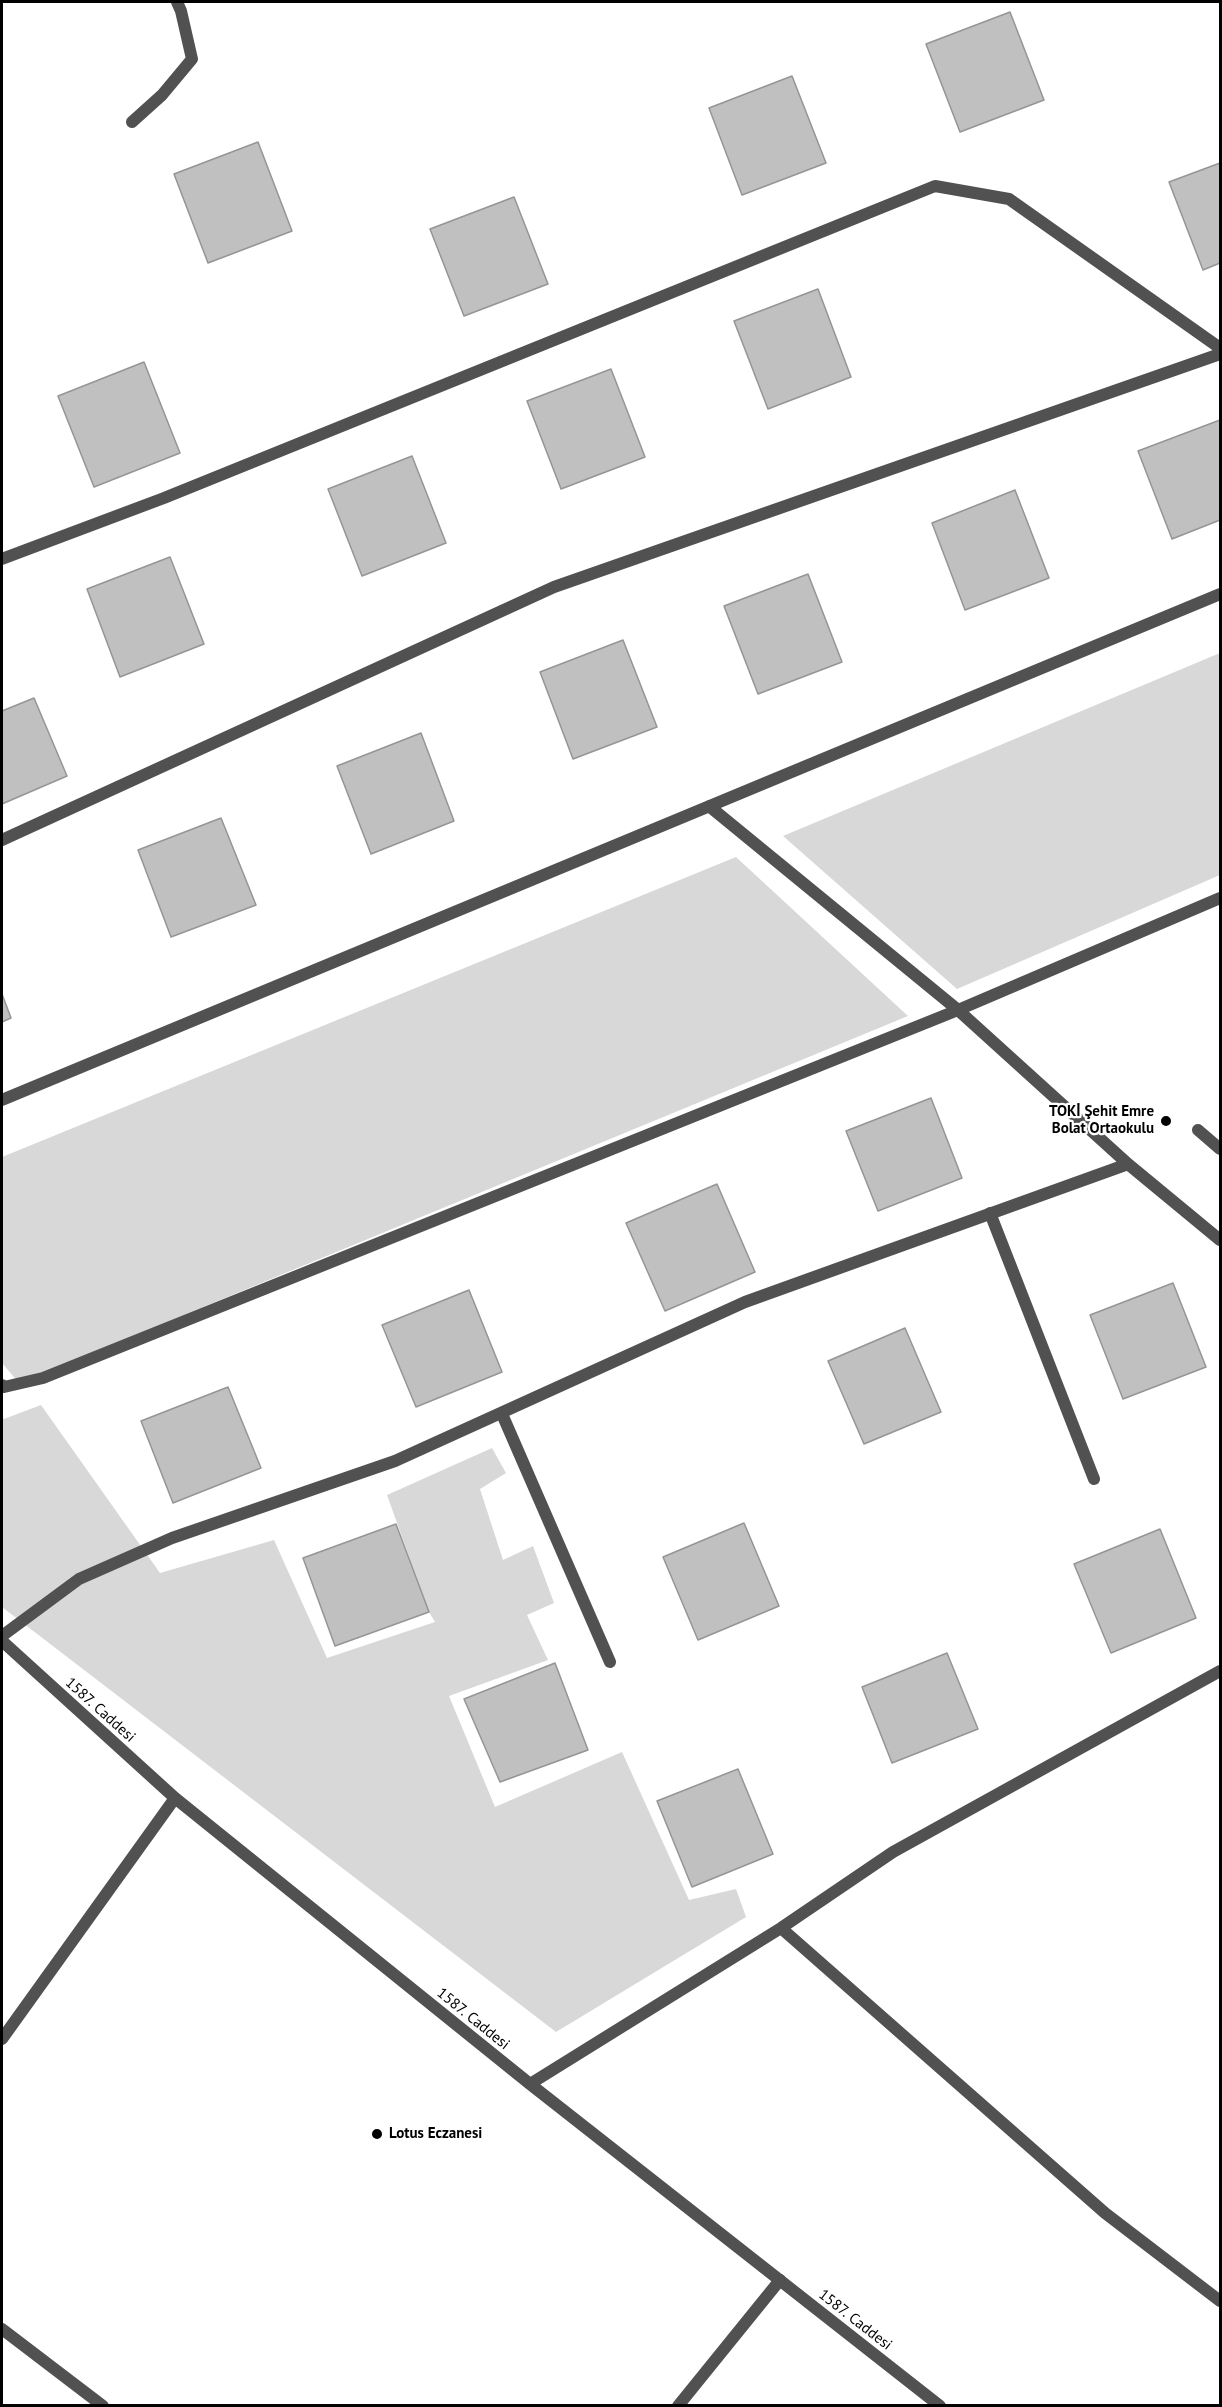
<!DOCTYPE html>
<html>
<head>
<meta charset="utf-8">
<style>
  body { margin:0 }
  #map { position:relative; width:1222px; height:2407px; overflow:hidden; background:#fff; font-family:"PT Sans",sans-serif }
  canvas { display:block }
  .frame { position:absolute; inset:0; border:3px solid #000; pointer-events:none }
</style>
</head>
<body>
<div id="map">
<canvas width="1222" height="2407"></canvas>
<div class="frame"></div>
</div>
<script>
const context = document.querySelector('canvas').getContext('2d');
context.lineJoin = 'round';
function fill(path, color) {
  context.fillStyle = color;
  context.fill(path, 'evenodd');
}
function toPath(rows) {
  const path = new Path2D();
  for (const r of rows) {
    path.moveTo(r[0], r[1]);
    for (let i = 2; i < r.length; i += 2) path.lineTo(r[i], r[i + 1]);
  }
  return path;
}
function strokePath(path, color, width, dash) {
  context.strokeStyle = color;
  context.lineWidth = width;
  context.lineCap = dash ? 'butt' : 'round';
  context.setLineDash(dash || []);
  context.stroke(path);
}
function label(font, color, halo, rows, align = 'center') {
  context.font = font + ' "PT Sans",sans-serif';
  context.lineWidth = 4.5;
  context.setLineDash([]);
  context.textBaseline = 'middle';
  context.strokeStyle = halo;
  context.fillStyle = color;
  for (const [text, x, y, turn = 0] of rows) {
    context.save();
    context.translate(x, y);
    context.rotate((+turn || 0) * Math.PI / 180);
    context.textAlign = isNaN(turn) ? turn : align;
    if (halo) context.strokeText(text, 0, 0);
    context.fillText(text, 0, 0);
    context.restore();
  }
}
fill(toPath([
  [1220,653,1220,875,957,989,783,836],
  [736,857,908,1016,19,1383,2,1363,2,1157],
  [41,1405,160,1573,274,1540,327,1658,435,1622,429,1612,387,1495,492,1448,506,1473,480,1489,503,1560,533,1546,554,1603,527,1615,548,1660,449,1696,495,1807,622,1752,689,1900,736,1889,746,1917,556,2032,2,1607,2,1416,4,1419]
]), '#d8d8d8');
const building = toPath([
  [1010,12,1044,100,960,132,926,44,1010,12],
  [792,76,826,163,742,195,709,108,792,76],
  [258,142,292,231,208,263,174,174,258,142],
  [1220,163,1220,263,1203,270,1169,182,1220,163],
  [514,197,548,284,464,316,430,229,514,197],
  [818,289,851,377,768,409,734,321,818,289],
  [144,362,180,453,94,487,58,396,144,362],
  [611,369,645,457,561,489,527,401,611,369],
  [1220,420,1220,520,1172,539,1138,451,1220,420],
  [412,456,446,543,362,576,328,489,412,456],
  [1015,490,1049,578,965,610,932,523,1015,490],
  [170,557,204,644,120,677,87,589,170,557],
  [808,574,842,662,758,694,724,606,808,574],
  [623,640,657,727,573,759,540,672,623,640],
  [34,698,67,776,2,804,2,711,34,698],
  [421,733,454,821,371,854,337,766,421,733],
  [221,818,256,905,171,937,138,850,221,818],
  [2,994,11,1018,2,1022,2,994],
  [931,1098,962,1178,878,1211,846,1131,931,1098],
  [717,1184,755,1272,665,1311,626,1223,717,1184],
  [1173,1283,1206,1367,1123,1399,1090,1315,1173,1283],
  [469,1290,502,1372,416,1407,382,1325,469,1290],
  [905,1328,941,1412,864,1444,828,1361,905,1328],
  [228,1387,261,1468,173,1503,141,1421,228,1387],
  [744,1523,779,1606,698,1640,663,1557,744,1523],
  [396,1524,429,1612,335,1646,303,1558,396,1524],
  [1160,1529,1196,1618,1111,1653,1074,1564,1160,1529],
  [947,1653,978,1729,892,1763,862,1687,947,1653],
  [555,1663,588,1750,500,1782,464,1699,555,1663],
  [738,1769,773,1854,692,1887,657,1801,738,1769]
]);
fill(building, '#c0c0c0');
strokePath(building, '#959595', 1.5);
strokePath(toPath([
  [132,122,162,95,192,59,181,11,177,2],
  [1198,1130,1220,1149],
  [990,1213,1094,1479],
  [502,1414,610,1662],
  [2,2329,103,2406],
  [678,2406,780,2280]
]), '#515151', 12);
strokePath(toPath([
  [2,559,164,498,935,186,1009,199,1220,348],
  [709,806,958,1010,1128,1164],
  [2,840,554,587,1220,354],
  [2,1100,1220,594],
  [2,1385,4,1387,43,1378,958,1010,1220,898],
  [2,1636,79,1579,172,1538,395,1461,745,1302,1128,1164,1220,1240],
  [2,1641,175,1798,530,2084,940,2406],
  [781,1928,1105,2213,1220,2301],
  [2,2039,175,1798],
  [530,2084,781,1928,893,1852,1220,1671]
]), '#515151', 12);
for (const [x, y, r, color] of [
  [1166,1121,6,"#000"],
  [377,2134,6,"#000"]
]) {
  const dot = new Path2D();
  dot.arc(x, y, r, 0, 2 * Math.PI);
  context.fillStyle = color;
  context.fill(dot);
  strokePath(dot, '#fff', 2);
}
label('bold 15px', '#000', '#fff', [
  ["TOKİ Şehit Emre",1154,1112],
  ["Bolat Ortaokulu",1154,1129],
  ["Lotus Eczanesi",389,2134,"left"]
], 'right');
label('15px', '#000', '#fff', [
  ["1587. Caddesi",100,1710,42],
  ["1587. Caddesi",473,2019,39],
  ["1587. Caddesi",855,2320,38]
]);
</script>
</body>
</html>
